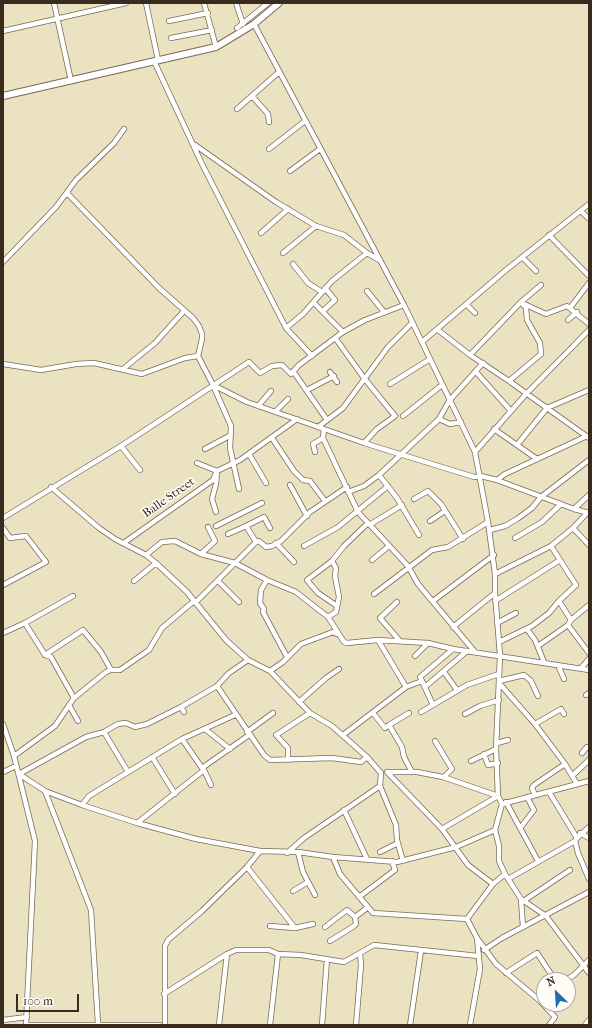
<!DOCTYPE html>
<html>
<head>
<meta charset="utf-8">
<style>
  body { margin:0 }
  #map { position:relative; width:592px; height:1028px; overflow:hidden; background:#eae2c0; font-family:"IM FELL French Canon",serif }
  canvas { display:block }
  .frame { position:absolute; inset:0; border:4px solid #3b2a1e; pointer-events:none }
  .north { position:absolute; left:536px; top:972px; width:40px; height:40px; box-sizing:border-box; background:#fdfcf7; border:1px solid #afa8a0; border-radius:50%; rotate:335deg; font-size:11px; font-weight:700; line-height:16px; text-align:center; color:#3b2a1e }
  .north::after { content:''; display:block; margin:auto; width:14px; height:18px; background:#1f6fb2; clip-path:polygon(50% 0,100% 100%,50% 72%,0 100%) }
  .scale { position:absolute; left:16px; top:994px; width:63px; height:18px; box-sizing:border-box; border:2px solid #3b2a1e; border-top:0; padding-left:5px; font-size:12px; line-height:14px; white-space:nowrap; color:#3b2a1e; -webkit-text-stroke:3px #fdfcf7; paint-order:stroke }
</style>
</head>
<body>
<div id="map">
<canvas width="592" height="1028"></canvas>
<div class="frame"></div>
<div class="north">N</div>
<div class="scale">100 m</div>
</div>
<script>
const context = document.querySelector('canvas').getContext('2d');
context.lineJoin = 'round';
function toPath(rows) {
  const path = new Path2D();
  for (const r of rows) {
    path.moveTo(r[0], r[1]);
    for (let i = 2; i < r.length; i += 2) path.lineTo(r[i], r[i + 1]);
  }
  return path;
}
function strokePath(path, color, width, dash) {
  context.strokeStyle = color;
  context.lineWidth = width;
  context.lineCap = dash ? 'butt' : 'round';
  context.setLineDash(dash || []);
  context.stroke(path);
}
function label(font, color, halo, rows, align = 'center') {
  context.font = font + ' "IM FELL French Canon",serif';
  context.lineWidth = 3;
  context.setLineDash([]);
  context.textBaseline = 'middle';
  context.strokeStyle = halo;
  context.fillStyle = color;
  for (const [text, x, y, turn = 0] of rows) {
    context.save();
    context.translate(x, y);
    context.rotate((+turn || 0) * Math.PI / 180);
    context.textAlign = isNaN(turn) ? turn : align;
    if (halo) context.strokeText(text, 0, 0);
    context.fillText(text, 0, 0);
    context.restore();
  }
}
const street = toPath([
  [54,3,71,81],
  [146,3,158,60],
  [204,3,216,47],
  [236,3,243,24],
  [169,21,208,13],
  [254,24,404,305,475,452,488,522,495,574,495,593,500,655,496,749,498,796,502,804,495,830,499,846,499,861,505,874,521,899,546,916,589,973],
  [237,28,268,3],
  [3,31,126,3],
  [171,38,212,30],
  [154,61,202,164,286,328,312,356],
  [252,96,268,114,269,122],
  [237,109,279,72],
  [195,145,276,202,316,226,344,235,367,253,379,260],
  [269,149,305,121],
  [290,171,320,149],
  [67,193,159,288,193,318,199,326,202,334,202,339,198,356,213,385,231,426,230,448,239,489],
  [581,211,589,219],
  [261,233,288,209],
  [549,235,589,276],
  [283,253,316,226],
  [522,257,536,271],
  [3,262,56,207,76,180,114,143,124,129],
  [293,264,308,283,322,292],
  [367,291,384,312],
  [314,303,343,332],
  [524,304,546,314,567,306,589,324],
  [467,305,475,313],
  [570,308,589,283],
  [323,311,335,300,325,288],
  [568,320,577,312],
  [286,328,303,314,332,281,367,253],
  [438,330,470,355,509,381,589,438],
  [336,339,364,378,395,416,377,429,364,443],
  [422,342,506,270,589,204],
  [470,355,521,302,541,285],
  [3,364,41,370,76,364,94,363,142,374,185,358,198,356],
  [123,369,155,343,184,311],
  [293,371,327,420],
  [330,372,337,382],
  [476,372,511,411],
  [509,381,541,354,540,343,527,320,526,308,521,302],
  [390,384,430,359],
  [213,385,247,402,364,443,474,477,481,476,497,480,574,509,589,513],
  [307,390,334,376],
  [258,406,271,391],
  [275,412,288,399],
  [403,416,442,385],
  [439,419,450,424,461,422],
  [318,427,343,408,388,347,412,323],
  [324,429,323,438,358,512,408,566,418,584,475,652],
  [494,429,537,459],
  [272,438,294,471,303,480,310,481,325,501],
  [517,445,547,408,589,390],
  [121,446,140,470],
  [205,449,231,435],
  [315,452,313,444,323,438],
  [475,452,526,394,589,330],
  [249,454,266,483],
  [197,463,217,471,216,484,212,499,216,512],
  [379,475,397,498,419,535],
  [497,480,505,474,587,436],
  [290,485,307,516],
  [51,487,99,528,115,539,146,555,156,563,187,592,226,640,248,660,270,671,310,713,332,726,367,757,381,773,380,786,396,825,397,840,403,861],
  [348,492,364,486,379,475,439,419,449,401,483,363],
  [414,499,428,491,441,504,463,539],
  [574,509,589,495],
  [3,518,121,446,249,362,260,373,272,366,282,365,291,374,299,365,343,332,365,320,404,305],
  [430,521,445,511],
  [371,524,402,505],
  [216,526,262,503],
  [246,526,264,517,270,528],
  [3,528,10,538,26,536,46,562,3,585],
  [573,528,589,545],
  [490,530,505,526,517,519,532,508,541,497,589,460],
  [228,534,246,526,256,542,259,541,266,547,272,546,281,541,310,512,347,487],
  [515,538,542,522,561,504],
  [125,542,213,480,217,471,240,460,297,419],
  [276,543,294,562],
  [304,546,338,527,388,486],
  [201,554,215,541,208,527],
  [146,555,162,542,175,541,201,554,235,563,267,580,296,592,328,617,344,642,347,643,378,640,406,687,343,735],
  [372,560,389,546],
  [495,574,551,546,573,528,587,513],
  [267,580,261,590,260,603,264,609,263,612,287,657],
  [134,581,156,563],
  [218,581,239,602],
  [374,594,432,550,448,547,488,522],
  [433,601,494,555],
  [495,601,560,560],
  [559,601,571,620],
  [397,602,380,618,399,640],
  [195,603,256,542],
  [337,606,318,593,307,580,332,561,344,546,368,523],
  [328,617,336,612,339,597,335,576,336,568,332,561],
  [25,623,73,596],
  [497,623,516,613],
  [568,625,589,653],
  [453,627,495,593],
  [527,629,535,640,544,662],
  [3,633,25,623,45,655,51,657,74,698],
  [378,640,428,643,453,649,589,670],
  [499,642,532,626,549,613,559,601,576,585,551,546],
  [538,646,568,625,571,620,589,605],
  [45,655,83,630,101,652,111,670],
  [415,656,428,643],
  [558,665,564,679],
  [581,668,589,659],
  [270,671,283,662,301,644,333,632,337,634],
  [444,672,457,690],
  [422,681,420,677,453,649],
  [499,681,524,675,531,681,538,696],
  [499,683,535,724,565,764,577,784],
  [217,686,264,755,270,760,332,758,361,762,367,757],
  [406,687,422,681,433,705],
  [425,687,467,651],
  [586,695,589,693],
  [299,702,326,678,339,669],
  [69,705,78,721],
  [184,712,181,707,217,686,229,673,248,660],
  [421,712,467,685,499,674],
  [373,713,385,728,389,725,402,747,404,757,412,772],
  [465,714,480,706,499,700],
  [3,724,14,756,35,841,26,1025],
  [535,724,561,709,564,714],
  [389,725,409,713],
  [205,729,230,749],
  [104,732,128,772],
  [247,732,273,713],
  [182,739,202,768],
  [435,741,452,769,444,777],
  [497,743,508,740],
  [582,753,587,747,589,748],
  [484,754,488,765,498,763],
  [14,756,55,726,74,698,106,672,111,670,120,670,149,650,162,628,194,601],
  [152,757,175,794],
  [288,760,288,748,276,735,310,713],
  [471,761,496,749],
  [204,770,211,785],
  [3,772,16,766],
  [387,772,442,829,468,865,493,884],
  [387,772,417,772,443,777,498,796],
  [19,774,45,791,82,805,137,823,196,839,260,851,298,852,333,857,397,862,456,847,495,830],
  [19,774,86,737,104,732,118,724,126,723,135,727,147,724,181,707],
  [573,775,589,760],
  [45,791,91,910,98,1024],
  [549,792,577,838,575,841,578,853,589,879],
  [535,795,532,788,534,785,565,764],
  [506,802,538,861],
  [502,804,589,781],
  [82,805,89,796,182,739,235,715],
  [344,810,367,859],
  [137,823,204,770,202,768,249,735],
  [521,827,534,810,527,797],
  [442,829,498,796],
  [580,833,589,838],
  [577,838,589,827],
  [298,852,303,872,315,895],
  [380,852,398,843],
  [287,853,304,838,380,786],
  [333,857,340,874,373,913,467,919],
  [247,867,295,928],
  [508,879,575,841],
  [293,891,308,882],
  [359,897,395,870,392,861],
  [521,899,523,927],
  [525,900,570,870],
  [467,919,477,938,480,969,470,1025],
  [467,919,493,884,505,874],
  [270,926,295,928,313,924],
  [325,927,347,910,355,917],
  [477,938,496,964,539,1000,555,1017,549,1025],
  [330,941,354,926,356,924,355,917,367,908],
  [484,950,502,938,589,892],
  [506,973,537,953,555,980],
  [566,980,574,975,589,960],
  [164,994,227,954,236,950,269,950,278,954,301,955,344,962,374,945,478,956],
  [3,1020,27,1017],
  [26,1025,160,1025],
  [165,1025,165,946,168,940,202,911,247,867,260,851],
  [219,1025,227,954],
  [270,1025,278,954],
  [322,1025,327,959],
  [356,1025,361,965,360,954],
  [410,1025,421,951],
  [585,1025,589,1020]
]);
const secondary = toPath([
  [3,96,216,47,254,24,279,3]
]);
strokePath(street, '#786a57', 6);
strokePath(secondary, '#786a57', 8);
strokePath(street, '#fff', 4.5);
strokePath(secondary, '#fff', 6);
label('12px', '#3b2a1e', '#fdfcf7', [
  ["Balle Street",169,498,-35]
]);
</script>
</body>
</html>
